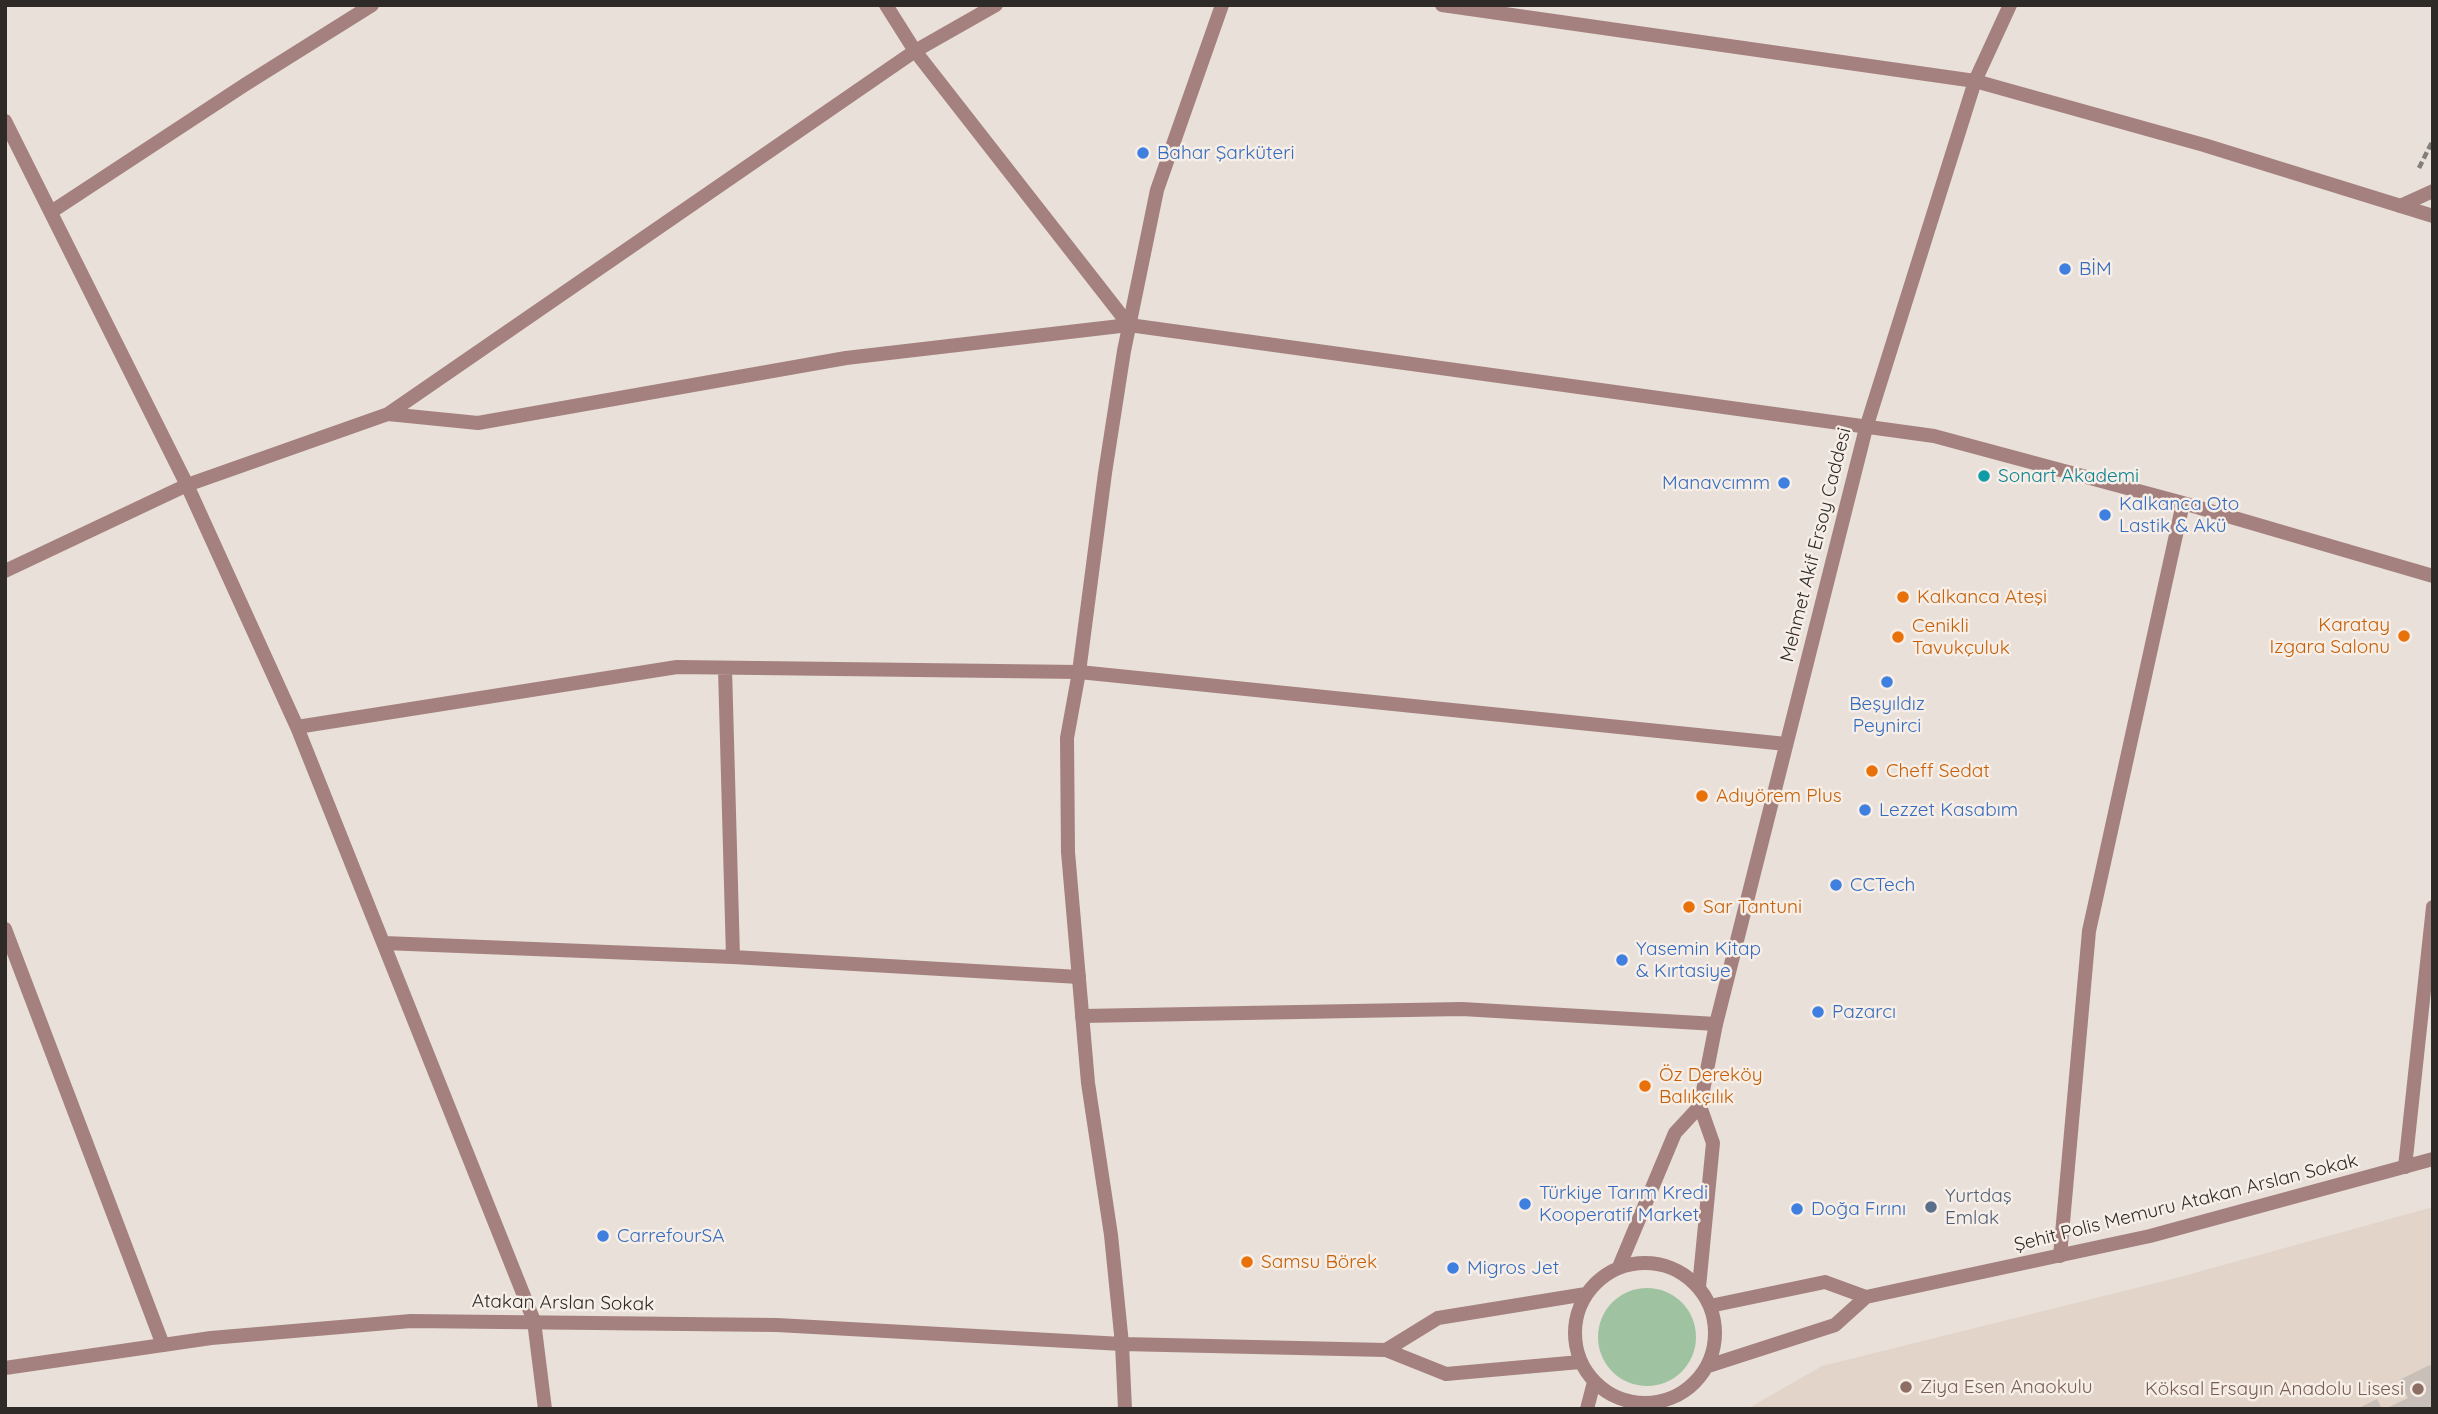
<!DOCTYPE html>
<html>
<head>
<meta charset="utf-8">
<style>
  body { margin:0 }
  #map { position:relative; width:2438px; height:1414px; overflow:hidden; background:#e8e0d9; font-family:Quicksand,sans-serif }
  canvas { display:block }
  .frame { position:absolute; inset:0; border:7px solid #2d2a28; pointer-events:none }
</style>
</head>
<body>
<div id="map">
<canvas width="2438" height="1414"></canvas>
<div class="frame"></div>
</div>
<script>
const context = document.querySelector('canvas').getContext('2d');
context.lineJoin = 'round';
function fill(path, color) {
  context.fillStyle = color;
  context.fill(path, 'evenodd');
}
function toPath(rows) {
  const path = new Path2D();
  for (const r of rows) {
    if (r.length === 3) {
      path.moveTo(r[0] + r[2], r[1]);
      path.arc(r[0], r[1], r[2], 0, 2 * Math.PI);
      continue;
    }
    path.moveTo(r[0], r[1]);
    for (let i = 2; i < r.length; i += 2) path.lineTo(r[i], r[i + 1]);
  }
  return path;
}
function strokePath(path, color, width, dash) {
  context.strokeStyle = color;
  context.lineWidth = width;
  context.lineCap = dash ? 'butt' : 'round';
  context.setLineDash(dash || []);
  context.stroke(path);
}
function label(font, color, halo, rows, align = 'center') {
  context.font = font + ' Quicksand,sans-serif';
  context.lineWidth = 5;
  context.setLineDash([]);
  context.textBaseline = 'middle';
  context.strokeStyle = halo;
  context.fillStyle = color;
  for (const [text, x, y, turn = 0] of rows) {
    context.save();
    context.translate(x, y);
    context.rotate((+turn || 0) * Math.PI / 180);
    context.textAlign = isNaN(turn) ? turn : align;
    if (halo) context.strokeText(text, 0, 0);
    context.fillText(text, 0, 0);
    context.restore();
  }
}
fill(toPath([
  [2433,1207,2433,1409,1747,1409,1822,1366,2180,1277]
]), '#e2d4c8');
fill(toPath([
  [1647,1337,49]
]), '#9fc3a0');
fill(toPath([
  [2430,1365,2433,1370,2433,1409,2385,1409,2408,1398,2399,1380],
  [2377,1399,2382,1409,2357,1409]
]), '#c7bfb8');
strokePath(toPath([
  [2419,168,2433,140]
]), '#837e79', 4.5, [7, 3.5]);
strokePath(toPath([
  [2400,206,2433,191]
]), '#a4807e', 14);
strokePath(toPath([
  [886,5,915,51,1129,325,1934,436,2183,503,2433,576],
  [1442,5,1975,81,2204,145,2433,216],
  [5,121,187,485,297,727,534,1321,545,1409],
  [51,212,246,84,372,5],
  [388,414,478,423,846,358,1129,325],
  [5,571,187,485,388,414,915,51,996,5],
  [725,668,733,957],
  [297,727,677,667,1079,672,1786,744],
  [5,929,163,1345],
  [384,943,733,957,1079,977],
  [1082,1016,1462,1009,1716,1024],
  [2405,1167,2433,907],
  [2060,1256,2089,931,2183,503]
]), '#a4807e', 14);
strokePath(toPath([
  [1645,1333,70],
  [1619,1267,1675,1133,1700,1106],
  [1699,1287,1713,1143,1700,1106,1716,1024,1866,428,1975,81,2010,5],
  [1866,1297,2150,1236,2433,1159],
  [1710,1306,1825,1282,1866,1297],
  [1386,1350,1438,1318,1586,1294],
  [1708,1366,1835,1325,1866,1297],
  [5,1368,211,1338,411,1321,777,1325,1122,1344,1386,1350,1446,1374,1580,1362],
  [1125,1409,1122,1344,1111,1235,1088,1083,1068,852,1067,738,1079,672,1105,473,1124,351,1157,190,1222,5],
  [1587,1409,1594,1382]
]), '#a4807e', 14);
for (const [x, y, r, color] of [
  [1143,153,7,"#3f7fe0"],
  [2065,269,7,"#3f7fe0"],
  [1984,476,7,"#0f9aa8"],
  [1784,483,7,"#3f7fe0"],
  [2105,515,7,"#3f7fe0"],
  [1903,597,7,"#e8710a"],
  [2404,636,7,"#e8710a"],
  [1898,637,7,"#e8710a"],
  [1887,682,7,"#3f7fe0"],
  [1872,771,7,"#e8710a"],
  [1702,796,7,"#e8710a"],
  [1865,810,7,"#3f7fe0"],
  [1836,885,7,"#3f7fe0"],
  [1689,907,7,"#e8710a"],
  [1622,960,7,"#3f7fe0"],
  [1818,1012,7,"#3f7fe0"],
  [1645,1086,7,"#e8710a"],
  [1525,1204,7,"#3f7fe0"],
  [1931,1207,7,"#5c6f8a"],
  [1797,1209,7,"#3f7fe0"],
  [603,1236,7,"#3f7fe0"],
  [1247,1262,7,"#e8710a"],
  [1453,1268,7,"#3f7fe0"],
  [1906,1387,7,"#8d6e63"],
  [2418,1389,7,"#8d6e63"]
]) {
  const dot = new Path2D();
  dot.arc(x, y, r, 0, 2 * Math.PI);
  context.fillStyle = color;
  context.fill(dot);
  strokePath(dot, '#f6eee7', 2.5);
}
label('19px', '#366cbe', '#f6eee7', [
  ["Bahar Şarküteri",1157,153],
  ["BİM",2079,269],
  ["Manavcımm",1770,483,"right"],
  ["Kalkanca Oto",2119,504],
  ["Lastik & Akü",2119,526],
  ["Beşyıldız",1887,704,"center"],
  ["Peynirci",1887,726,"center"],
  ["Lezzet Kasabım",1879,810],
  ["CCTech",1850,885],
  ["Yasemin Kitap",1636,949],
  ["& Kırtasiye",1636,971],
  ["Pazarcı",1832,1012],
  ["Türkiye Tarım Kredi",1539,1193],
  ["Kooperatif Market",1539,1215],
  ["Doğa Fırını",1811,1209],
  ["CarrefourSA",617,1236],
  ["Migros Jet",1467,1268]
], 'left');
label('19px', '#0d838f', '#f6eee7', [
  ["Sonart Akademi",1998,476]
], 'left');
label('19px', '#2d2a28', '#f6eee7', [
  ["Mehmet Akif Ersoy Caddesi",1816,545,-76],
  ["Şehit Polis Memuru Atakan Arslan Sokak",2186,1203,-14],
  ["Atakan Arslan Sokak",563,1303,1]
]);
label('19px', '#c56008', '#f6eee7', [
  ["Kalkanca Ateşi",1917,597],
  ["Karatay",2390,625,"right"],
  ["Izgara Salonu",2390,647,"right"],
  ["Cenikli",1912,626],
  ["Tavukçuluk",1912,648],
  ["Cheff Sedat",1886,771],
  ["Adıyörem Plus",1716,796],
  ["Sar Tantuni",1703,907],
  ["Öz Dereköy",1659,1075],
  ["Balıkçılık",1659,1097],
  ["Samsu Börek",1261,1262]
], 'left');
label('19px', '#4e5e75', '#f6eee7', [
  ["Yurtdaş",1945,1196],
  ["Emlak",1945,1218]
], 'left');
label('19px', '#785e54', '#f6eee7', [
  ["Ziya Esen Anaokulu",1920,1387],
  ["Köksal Ersayın Anadolu Lisesi",2404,1389,"right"]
], 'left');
</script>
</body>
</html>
